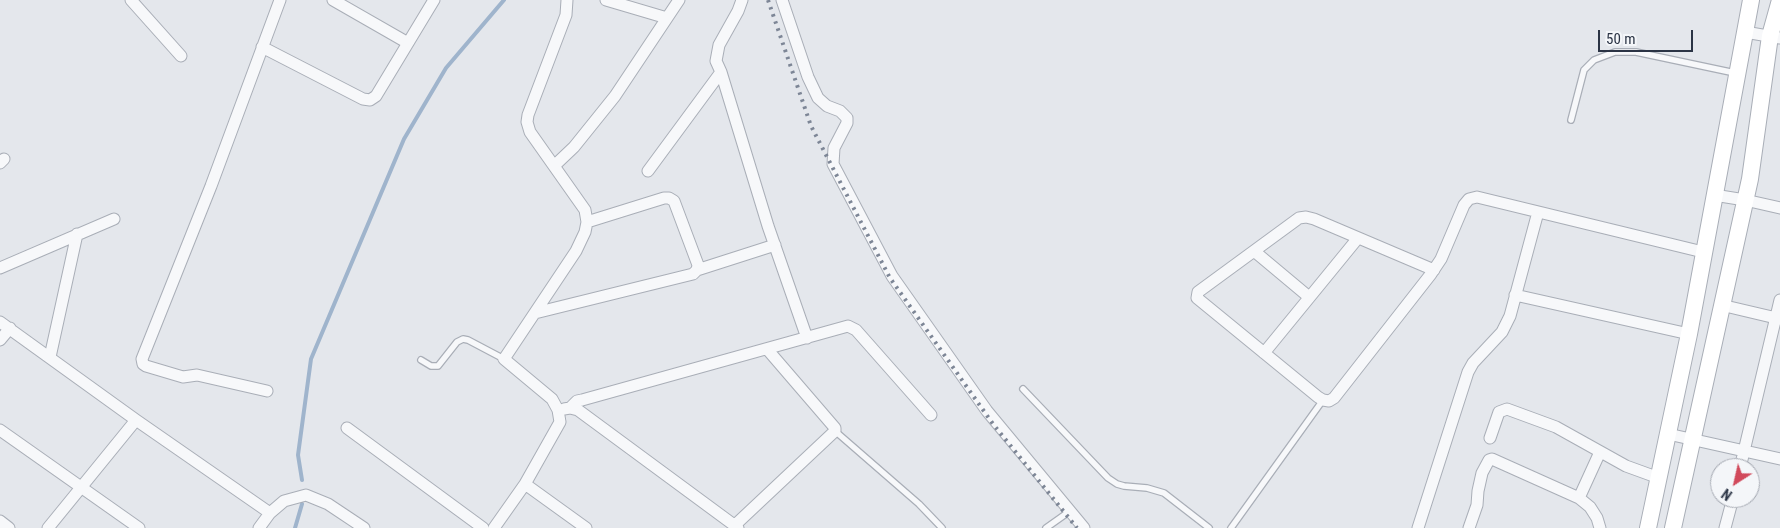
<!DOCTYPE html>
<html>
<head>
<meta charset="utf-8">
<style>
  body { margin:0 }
  #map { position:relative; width:1780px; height:528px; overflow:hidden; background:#e4e7ec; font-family:"Roboto Condensed",sans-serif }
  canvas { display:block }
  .north { position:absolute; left:1710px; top:458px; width:50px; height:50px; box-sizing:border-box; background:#f4f6f9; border:1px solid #a4a8b1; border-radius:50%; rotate:215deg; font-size:14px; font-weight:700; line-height:20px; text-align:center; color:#2b3445 }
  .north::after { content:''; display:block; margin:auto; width:18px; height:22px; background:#d1495b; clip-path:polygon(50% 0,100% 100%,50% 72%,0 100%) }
  .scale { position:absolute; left:1598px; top:30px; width:95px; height:22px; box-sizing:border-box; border:2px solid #2b3445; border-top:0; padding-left:6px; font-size:15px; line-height:18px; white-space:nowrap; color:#2b3445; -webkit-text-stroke:4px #f4f6f9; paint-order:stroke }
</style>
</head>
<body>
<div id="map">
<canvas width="1780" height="528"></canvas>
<div class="north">N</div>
<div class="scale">50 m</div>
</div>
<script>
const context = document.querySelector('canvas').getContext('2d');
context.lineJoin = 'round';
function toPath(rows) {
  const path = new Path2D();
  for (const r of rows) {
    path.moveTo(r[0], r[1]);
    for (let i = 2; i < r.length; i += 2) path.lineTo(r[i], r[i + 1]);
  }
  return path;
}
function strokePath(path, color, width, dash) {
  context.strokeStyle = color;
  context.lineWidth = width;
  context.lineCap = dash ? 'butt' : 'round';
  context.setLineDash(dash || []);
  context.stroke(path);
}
strokePath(toPath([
  [302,480,298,455,311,359,404,139,446,68,504,0],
  [295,528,302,504]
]), '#9fb4cc', 4);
const service = toPath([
  [1571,120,1584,70,1594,60,1615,52,1636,52,1735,73],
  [421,360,431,366,438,366,457,342,463,339,468,340,504,359],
  [1023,389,1108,478,1117,484,1124,486,1147,488,1164,493,1209,528],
  [835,431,919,504,942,528],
  [1046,528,1070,511],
  [1231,528,1323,400]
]);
const minor = toPath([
  [131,0,181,56],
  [333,0,408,43],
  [606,0,667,18],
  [742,0,738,11,719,45,716,61,721,72,768,226,807,338],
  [782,0,808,77,818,98,827,106,840,111,847,118,847,123,834,148,833,164,892,276,987,411,1084,528],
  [1745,32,1780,38],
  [262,47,363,99,370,100,376,96,434,0],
  [0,163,4,159],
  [554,166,574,147,615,96,679,0],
  [648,171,721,72],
  [1714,195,1745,200,1780,208],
  [1254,251,1309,297],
  [0,268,114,219],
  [697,270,775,245],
  [1434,270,1314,219,1306,217,1299,218,1198,292,1197,298,1318,397,1323,400,1329,401,1334,398,1431,274,1441,259,1464,205,1469,199,1477,197,1703,252],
  [1515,295,1689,334],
  [1721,305,1780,319],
  [535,313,693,274,697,270,698,265,674,201,669,198,664,198,587,222],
  [0,322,136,420,270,513],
  [0,340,10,328],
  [1264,353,1358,238],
  [50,357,77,234],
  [267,391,197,375,183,377,146,366,143,364,142,359,211,186,280,0],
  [570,408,577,401,582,400,848,326,856,330,931,415],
  [564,409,570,408,578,410,738,528],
  [347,428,483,528],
  [0,430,139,528],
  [1668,434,1780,459],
  [1490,438,1499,412,1507,409,1556,427,1626,466,1659,478],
  [1740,468,1780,300],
  [525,484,586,528],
  [1579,498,1600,452],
  [0,521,9,528],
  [734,526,835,431,835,428,767,349],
  [48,528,136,420],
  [259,528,270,513,284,501,306,495,328,504,364,528],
  [494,528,525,484,560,422,558,410,552,399,504,359,576,251,585,232,587,222,585,210,530,132,527,122,528,115,566,15,567,0],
  [1418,528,1468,372,1473,363,1502,332,1510,316,1538,212],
  [1469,528,1477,505,1478,491,1482,473,1489,460,1492,459,1579,498,1590,507,1597,518,1600,528],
  [1725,528,1733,498]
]);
const secondary = toPath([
  [1648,528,1689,334,1751,0],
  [1673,528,1750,179,1770,36,1780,0]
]);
strokePath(service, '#a9aeb7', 8);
strokePath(minor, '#a9aeb7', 13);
strokePath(secondary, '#a9aeb7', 18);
strokePath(service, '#f7f8fa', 5.5);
strokePath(minor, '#f7f8fa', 11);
strokePath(secondary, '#fff', 16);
strokePath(toPath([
  [768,0,811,126,890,278,993,424,1077,528]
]), '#7d8696', 4, [2.5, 5]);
</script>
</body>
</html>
